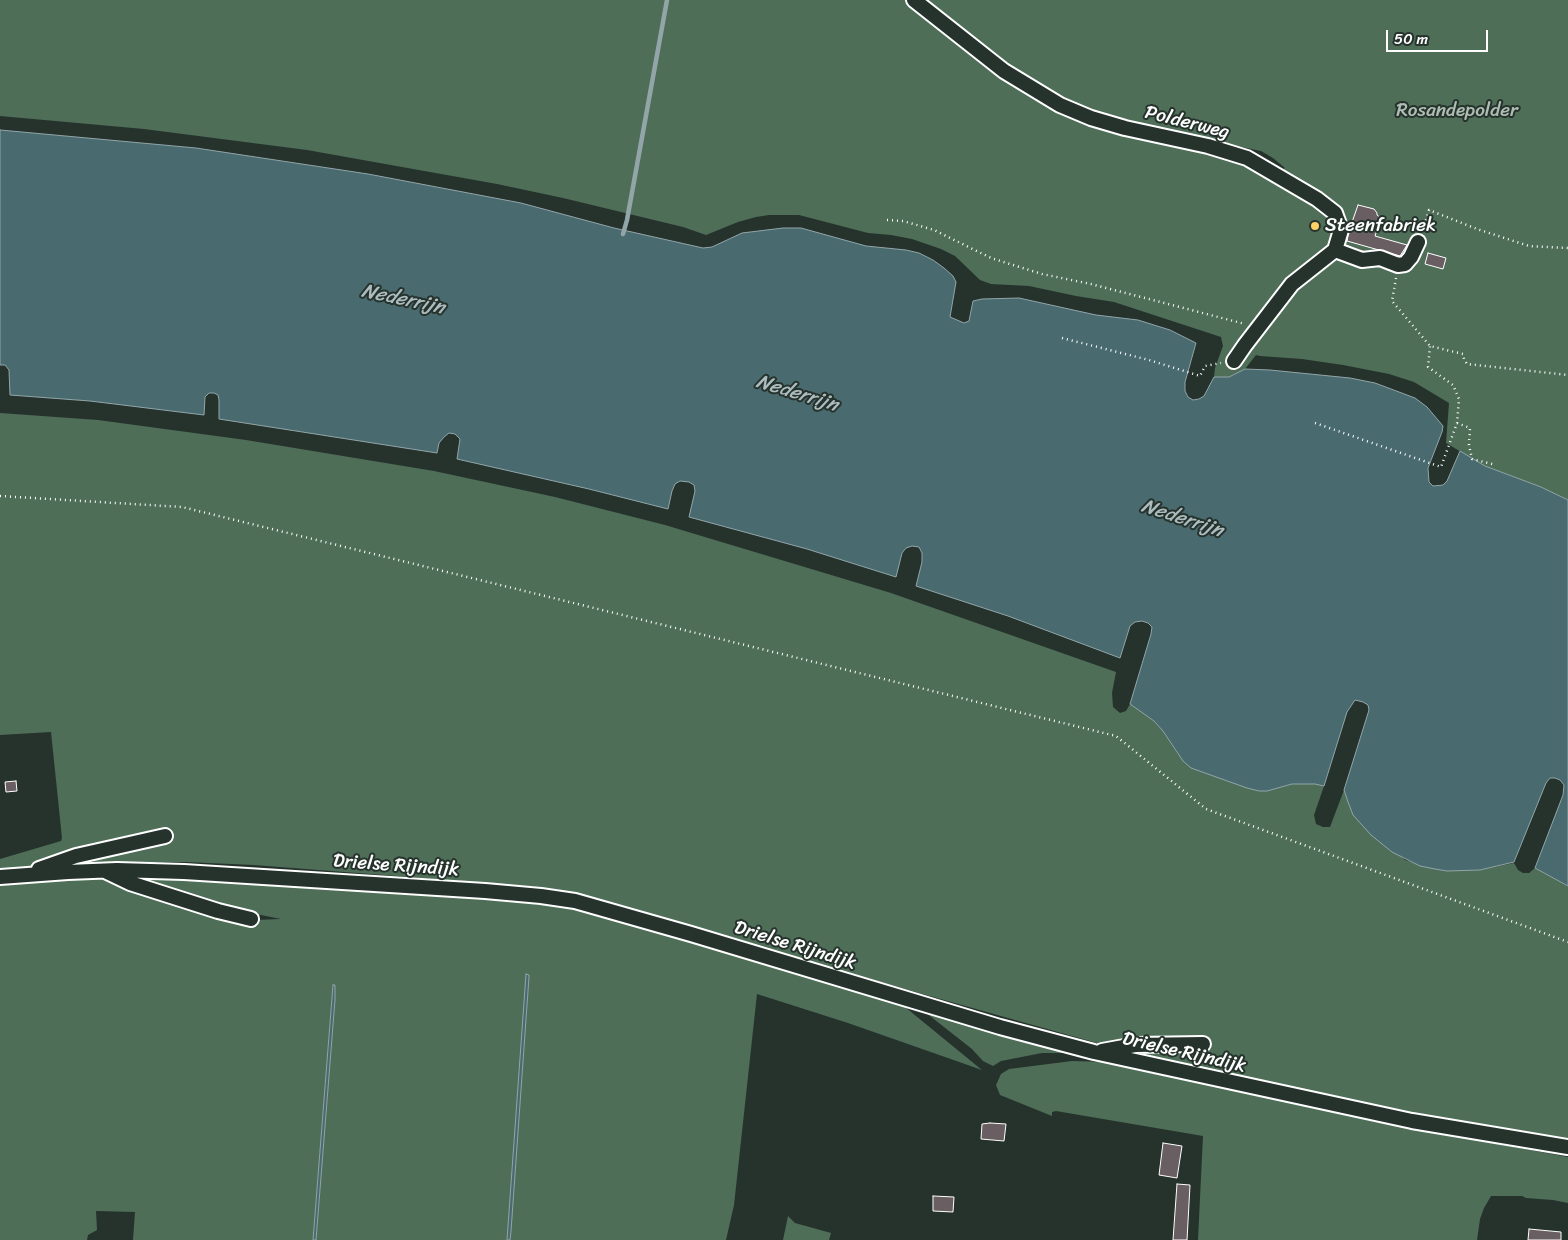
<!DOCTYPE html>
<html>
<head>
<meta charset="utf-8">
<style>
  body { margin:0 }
  #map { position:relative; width:1568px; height:1240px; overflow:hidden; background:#26332d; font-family:Sriracha,sans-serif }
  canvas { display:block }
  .scale { position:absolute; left:1386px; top:30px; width:102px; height:22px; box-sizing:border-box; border:2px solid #fff; border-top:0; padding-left:6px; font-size:15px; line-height:18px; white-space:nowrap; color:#fff; -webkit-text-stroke:4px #26332d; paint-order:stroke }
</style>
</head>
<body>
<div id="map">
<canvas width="1568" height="1240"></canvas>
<div class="scale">50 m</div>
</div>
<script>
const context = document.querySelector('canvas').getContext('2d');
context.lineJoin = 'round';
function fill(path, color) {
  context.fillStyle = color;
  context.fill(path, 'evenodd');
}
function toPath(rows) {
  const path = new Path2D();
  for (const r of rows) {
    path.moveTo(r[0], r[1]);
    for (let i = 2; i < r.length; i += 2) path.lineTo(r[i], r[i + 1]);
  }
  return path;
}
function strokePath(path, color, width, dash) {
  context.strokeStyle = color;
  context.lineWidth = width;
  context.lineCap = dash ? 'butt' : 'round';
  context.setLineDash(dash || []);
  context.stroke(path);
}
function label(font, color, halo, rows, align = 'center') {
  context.font = font + ' Sriracha,sans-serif';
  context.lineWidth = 4;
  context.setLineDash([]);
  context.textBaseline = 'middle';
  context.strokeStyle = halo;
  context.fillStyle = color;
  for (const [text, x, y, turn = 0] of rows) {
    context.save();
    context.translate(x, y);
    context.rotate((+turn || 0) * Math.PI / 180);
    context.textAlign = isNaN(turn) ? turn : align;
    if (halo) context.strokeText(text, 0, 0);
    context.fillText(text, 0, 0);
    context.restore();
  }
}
fill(toPath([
  [0,0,906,0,992,68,1118,133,1231,159,1269,176,1285,168,1273,158,1261,151,1124,123,1067,105,999,63,922,0,1568,0,1568,500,1541,487,1485,466,1446,443,1449,403,1414,382,1389,374,1343,365,1302,359,1260,356,1256,355,1245,369,1240,372,1229,377,1214,377,1215,368,1223,346,1221,337,1114,302,1076,296,1029,286,991,284,980,280,955,256,941,249,912,239,891,235,868,233,799,215,769,215,756,217,738,222,706,235,683,227,563,198,497,184,307,150,144,129,0,116],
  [0,413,98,420,246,440,434,471,555,497,665,525,891,593,1116,672,1112,693,1113,707,1120,713,1126,711,1130,704,1141,711,1154,721,1163,731,1178,754,1259,791,1267,791,1292,784,1315,784,1324,786,1314,815,1316,824,1323,827,1330,827,1344,790,1348,802,1405,860,1435,869,1480,870,1514,863,1518,870,1523,873,1529,873,1535,868,1568,886,1568,1142,1382,1107,1104,1045,809,962,634,909,583,895,538,887,254,865,186,862,87,862,0,869,0,859,61,841,62,838,51,732,0,735],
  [120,875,562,903,896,1002,905,1007,982,1070,848,1023,757,994,734,1205,726,1240,510,1240,529,977,527,974,507,1240,316,1240,335,1000,335,985,333,985,313,1240,133,1240,135,1212,96,1211,97,1230,88,1235,87,1240,0,1240,0,882,98,876,230,921,281,919,226,908],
  [921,1009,1079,1053,1042,1053,1001,1061,993,1066,983,1061,972,1049],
  [1072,1061,1108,1062,1379,1122,1568,1157,1568,1203,1553,1200,1526,1198,1522,1196,1491,1196,1484,1208,1480,1219,1477,1240,1198,1240,1203,1136,1056,1111,1052,1112,1052,1116,1000,1095,996,1085,1001,1074,1009,1069],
  [788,1216,795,1223,831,1233,829,1240,783,1240]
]), '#4e6e58');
const water = toPath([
  [0,130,196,148,368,174,521,203,614,228,703,248,712,247,742,233,783,228,801,228,866,246,906,250,919,253,933,260,944,268,953,276,956,282,950,317,964,323,969,321,973,301,982,299,1019,298,1096,315,1138,320,1170,330,1196,343,1185,382,1185,391,1188,397,1193,400,1199,399,1204,396,1214,377,1229,377,1245,369,1270,370,1350,378,1375,383,1415,398,1427,407,1443,426,1442,432,1428,468,1429,482,1433,486,1443,485,1447,481,1460,451,1485,466,1541,487,1568,500,1568,886,1535,868,1563,795,1564,785,1560,780,1555,778,1550,778,1546,783,1514,862,1480,870,1447,871,1435,869,1420,866,1392,852,1371,835,1353,815,1348,802,1344,790,1369,710,1368,705,1363,702,1355,700,1347,712,1324,786,1315,784,1292,784,1267,791,1259,791,1247,788,1191,768,1183,761,1163,731,1154,721,1130,704,1151,634,1152,627,1148,623,1142,621,1135,622,1130,626,1120,658,1008,616,916,586,922,562,922,553,919,547,912,546,906,548,902,553,896,577,807,549,689,517,695,491,694,485,689,482,680,481,675,484,672,491,668,509,589,489,457,459,460,439,455,434,449,433,444,437,439,443,437,453,219,419,219,400,218,395,214,393,209,393,205,397,204,415,90,401,10,395,9,370,5,365,0,365,0,130],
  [526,974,529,975,529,977,511,1231,510,1240,507,1240,526,974],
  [333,985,335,985,335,1000,316,1240,313,1240,333,985]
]);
fill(water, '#496b70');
strokePath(water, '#92a6a9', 1);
strokePath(toPath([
  [623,234,627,220,667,0]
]), '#92a6a9', 4.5);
const building = toPath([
  [1358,205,1374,209,1377,213,1377,215,1381,218,1375,236,1407,245,1400,256,1347,241,1349,228,1350,228,1358,205],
  [1428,253,1446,258,1443,269,1425,264,1428,253],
  [16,781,17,791,6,792,5,782,16,781],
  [990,1123,1006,1124,1004,1141,981,1139,982,1124,990,1123],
  [1163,1143,1182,1146,1177,1178,1159,1175,1163,1143],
  [1177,1184,1190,1185,1187,1240,1173,1240,1177,1184],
  [933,1196,954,1197,953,1212,933,1211,933,1196],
  [1529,1229,1561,1232,1561,1240,1528,1240,1529,1229]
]);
fill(building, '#695e62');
strokePath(building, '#fff', 1);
const minor = toPath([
  [914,0,1004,71,1060,105,1091,118,1125,128,1208,146,1247,158,1317,199,1335,213,1341,230,1335,250,1362,260,1380,258,1398,265,1405,264,1411,257,1418,242],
  [1234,361,1245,345,1292,284,1335,250],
  [39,869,76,856,165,836],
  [107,872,130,883,218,911,251,919],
  [0,877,68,872,117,870,184,872,485,891,541,896,575,901,691,934,1000,1027,1094,1052,1412,1121,1568,1147],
  [1102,1051,1135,1045,1203,1044]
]);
strokePath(minor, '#fff', 18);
strokePath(toPath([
  [887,220,903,221,934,230,991,258,1042,274,1091,284,1245,324],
  [1423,230,1429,210,1477,229,1529,246,1568,248],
  [1396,278,1392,301,1430,346,1463,354,1464,359,1467,364,1568,375],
  [1062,338,1149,360,1200,376,1205,366,1221,363],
  [1315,423,1441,467,1457,423,1459,399,1453,385,1428,367,1430,346],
  [1457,423,1470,428,1469,445,1472,459,1496,465],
  [0,496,182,507,1116,736,1206,809,1568,942]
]), '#fff', 2.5, [1, 4]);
strokePath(minor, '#26332d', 14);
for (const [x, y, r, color] of [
  [1315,226,5,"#ffd166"]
]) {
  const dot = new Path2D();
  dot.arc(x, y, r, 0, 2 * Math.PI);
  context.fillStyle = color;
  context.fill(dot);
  strokePath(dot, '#26332d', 2);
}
label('19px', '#afbeb4', '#26332d', [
  ["Rosandepolder",1457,111]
]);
label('19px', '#fff', '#26332d', [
  ["Polderweg",1187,123,14],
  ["Drielse Rijndijk",396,866,4],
  ["Drielse Rijndijk",795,946,17],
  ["Drielse Rijndijk",1184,1053,13]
]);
label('19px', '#fff', '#26332d', [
  ["Steenfabriek",1325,226]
], 'left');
label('italic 20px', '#adbcbf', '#26332d', [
  ["Nederrijn",403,300,12],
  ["Nederrijn",797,394,17],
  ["Nederrijn",1182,519,18]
]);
</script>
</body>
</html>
